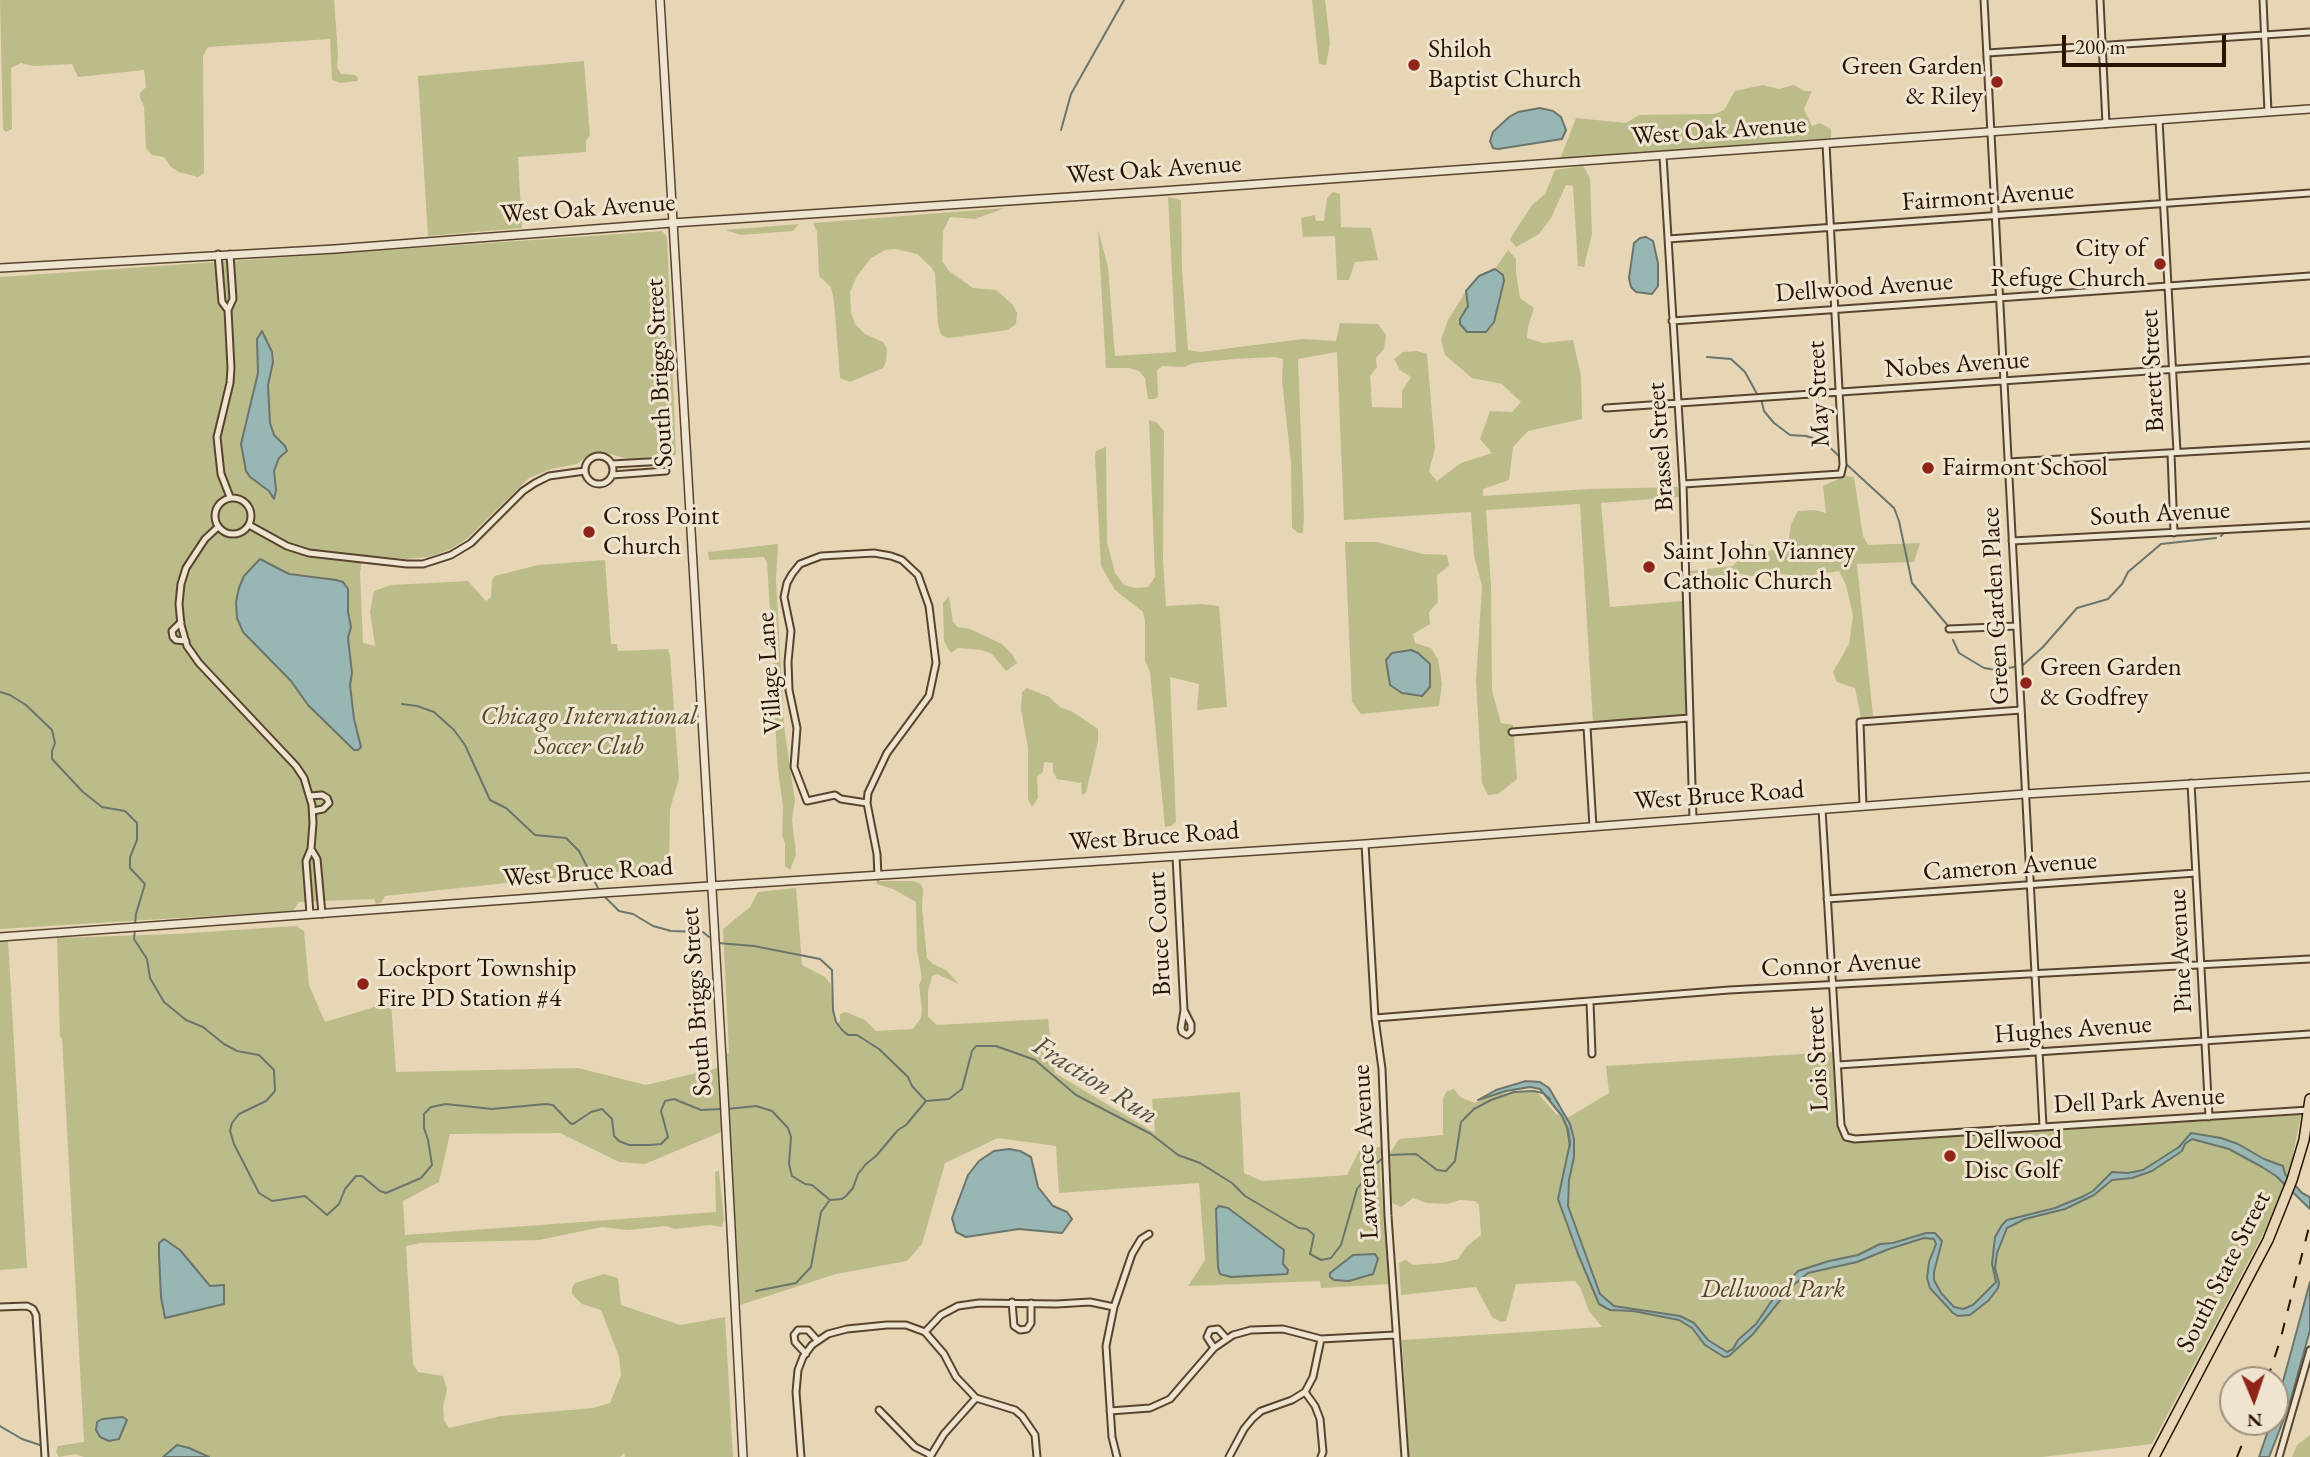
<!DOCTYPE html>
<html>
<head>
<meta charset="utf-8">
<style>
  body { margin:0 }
  #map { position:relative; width:2310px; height:1457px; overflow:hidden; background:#e7d6b5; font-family:"EB Garamond",serif }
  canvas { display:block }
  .north { position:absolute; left:2219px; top:1366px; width:70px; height:70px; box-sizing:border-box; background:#efe4cf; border:2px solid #9f907d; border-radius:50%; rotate:178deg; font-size:19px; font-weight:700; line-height:28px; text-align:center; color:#281301 }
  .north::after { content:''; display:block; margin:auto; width:24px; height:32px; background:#8f2418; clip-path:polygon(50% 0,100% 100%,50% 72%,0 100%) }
  .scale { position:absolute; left:2062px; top:35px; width:164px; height:32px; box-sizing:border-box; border:4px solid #281301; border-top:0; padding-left:9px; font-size:21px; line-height:24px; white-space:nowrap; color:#281301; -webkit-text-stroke:5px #efe4cf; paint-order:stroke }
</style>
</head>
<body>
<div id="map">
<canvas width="2310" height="1457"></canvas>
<div class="north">N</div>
<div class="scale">200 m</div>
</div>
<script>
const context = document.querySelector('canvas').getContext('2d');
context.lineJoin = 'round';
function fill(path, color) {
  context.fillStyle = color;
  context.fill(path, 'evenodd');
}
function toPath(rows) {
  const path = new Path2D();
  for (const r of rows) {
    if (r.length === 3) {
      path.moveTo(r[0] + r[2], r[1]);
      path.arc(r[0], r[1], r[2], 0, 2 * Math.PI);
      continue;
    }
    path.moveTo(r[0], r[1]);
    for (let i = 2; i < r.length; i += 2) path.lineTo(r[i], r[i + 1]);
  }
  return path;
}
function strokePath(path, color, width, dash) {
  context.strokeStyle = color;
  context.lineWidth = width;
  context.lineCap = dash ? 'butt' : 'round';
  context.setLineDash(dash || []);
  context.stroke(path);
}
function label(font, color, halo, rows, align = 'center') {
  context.font = font + ' "EB Garamond",serif';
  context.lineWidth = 6;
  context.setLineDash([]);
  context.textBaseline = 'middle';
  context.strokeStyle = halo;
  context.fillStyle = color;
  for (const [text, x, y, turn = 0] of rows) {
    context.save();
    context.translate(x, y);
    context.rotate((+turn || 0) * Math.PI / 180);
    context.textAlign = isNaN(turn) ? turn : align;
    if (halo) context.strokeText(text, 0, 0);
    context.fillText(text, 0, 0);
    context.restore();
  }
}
fill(toPath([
  [0,0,334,0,338,54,337,67,341,74,355,75,358,78,357,81,340,83,332,80,330,39,208,47,203,56,204,173,198,177,179,172,171,167,164,157,152,155,146,148,144,106,140,98,140,93,146,87,144,70,78,77,72,64,33,66,21,63,11,68,12,129,6,132,3,129],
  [1312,0,1325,0,1330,43,1326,65,1319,64],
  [584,61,590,135,586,141,586,152,518,157,522,228,428,236,418,76],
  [1763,85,1779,89,1794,85,1804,91,1812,91,1804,109,1812,126,1820,123,1831,129,1831,138,1560,159,1576,118,1626,123,1639,115,1715,114,1724,110,1735,91],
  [1583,166,1590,178,1592,234,1584,267,1578,266,1573,186,1566,185,1551,218,1539,234,1516,247,1510,239,1532,205,1545,194,1555,170],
  [1333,192,1340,194,1341,227,1371,228,1378,260,1355,262,1349,280,1337,280,1335,236,1303,237,1301,218,1315,215,1316,221,1324,221,1327,198],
  [1168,197,1181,200,1182,269,1188,350,1200,352,1302,339,1336,341,1340,323,1378,324,1386,335,1384,349,1376,358,1377,367,1370,376,1372,407,1402,408,1402,391,1411,377,1400,370,1394,359,1403,352,1417,351,1427,354,1435,448,1429,472,1437,481,1461,463,1492,453,1480,439,1490,411,1512,412,1521,402,1502,384,1472,378,1445,355,1441,340,1448,320,1466,291,1468,306,1460,319,1486,332,1494,322,1504,281,1503,275,1495,269,1508,250,1516,259,1516,272,1520,298,1534,308,1528,327,1527,338,1543,343,1573,340,1581,376,1582,419,1528,431,1513,447,1509,480,1483,489,1483,496,1589,489,1678,487,1679,497,1601,503,1610,607,1683,601,1686,717,1593,724,1580,504,1486,510,1491,586,1492,691,1501,723,1513,725,1517,779,1498,794,1488,795,1482,783,1476,681,1482,586,1474,556,1471,512,1344,520,1337,352,1298,359,1304,516,1303,533,1298,533,1292,528,1291,462,1282,381,1283,359,1275,357,1235,359,1194,363,1184,367,1162,366,1157,370,1158,397,1154,399,1148,399,1145,378,1139,371,1129,368,1106,368,1098,230,1108,267,1115,356,1176,352],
  [1005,208,975,219,950,217,943,232,942,261,949,271,973,288,996,290,1002,295,1013,305,1017,313,1016,324,1008,330,964,336,948,338,941,335,938,325,935,273,931,267,917,254,896,249,885,250,871,258,857,276,850,292,851,313,855,324,865,334,883,342,887,349,886,362,883,368,850,382,840,378,834,301,831,287,819,276,817,232,813,223],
  [799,224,793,231,741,235,725,230],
  [662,231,667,237,676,455,628,459,604,452,591,453,577,464,551,469,529,478,468,538,449,550,428,557,406,559,363,555,360,572,363,643,375,646,370,611,374,591,391,585,468,581,486,601,491,597,492,581,495,576,538,565,605,560,611,644,617,644,618,651,668,649,670,655,679,778,670,809,669,871,609,872,385,896,381,903,376,904,374,899,299,902,293,911,0,929,0,277],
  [1149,420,1156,422,1164,431,1163,559,1166,606,1202,604,1219,606,1227,707,1197,710,1199,684,1170,677,1176,822,1171,826,1165,827,1150,672,1145,661,1145,621,1143,612,1115,590,1101,566,1095,457,1096,451,1106,447,1107,542,1115,573,1124,585,1135,588,1148,587,1155,577],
  [1845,476,1854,477,1863,536,1868,545,1920,543,1914,562,1857,564,1873,716,1861,718,1855,688,1837,682,1833,672,1849,644,1853,616,1846,585,1839,571,1804,576,1779,574,1756,577,1742,574,1694,577,1690,571,1733,566,1739,559,1741,545,1752,544,1760,555,1779,547,1789,539,1791,524,1798,511,1815,510,1826,513,1823,486],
  [1345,542,1377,542,1423,554,1447,555,1449,566,1437,575,1438,602,1429,612,1430,624,1413,634,1415,643,1431,648,1438,659,1442,684,1439,706,1361,714,1352,702],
  [778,544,776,579,784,726,795,801,792,819,796,855,790,870,785,866,785,843,782,835,783,807,778,770,774,707,777,679,774,673,767,563,764,557,709,560,708,552],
  [949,596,953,622,958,627,970,629,1002,644,1012,654,1017,663,1006,671,992,654,982,650,958,648,951,653,944,641,943,603],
  [1027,688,1049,697,1060,707,1073,712,1098,729,1098,741,1086,793,1082,795,1081,783,1057,779,1053,772,1053,763,1044,762,1043,772,1037,777,1038,798,1032,807,1028,799,1028,748,1021,709,1022,692],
  [877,881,913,881,921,884,923,890,922,908,927,958,933,964,946,970,959,984,937,974,932,976,928,991,928,1017,937,1025,1048,1019,1055,1073,1155,1133,1152,1099,1240,1092,1244,1173,1262,1181,1347,1175,1360,1149,1381,1147,1380,1173,1390,1284,1321,1288,1320,1281,1188,1286,1205,1260,1199,1183,1059,1193,1056,1146,998,1138,945,1163,922,1244,907,1261,836,1274,740,1305,735,1217,731,1217,726,1130,645,1164,619,1162,560,1133,450,1134,439,1182,403,1201,405,1235,716,1212,715,1172,719,1171,724,1219,722,1227,710,1225,675,1229,666,1226,628,1230,602,1227,539,1240,420,1243,406,1246,413,1364,418,1372,443,1376,447,1390,443,1407,444,1420,449,1428,501,1416,593,1408,610,1403,621,1375,619,1357,601,1310,582,1304,572,1294,572,1288,575,1283,604,1274,618,1278,621,1305,680,1325,725,1317,733,1457,625,1457,624,1453,620,1457,84,1457,75,1454,59,1457,56,1452,58,1446,84,1442,62,1038,60,1037,57,938,174,934,296,926,304,931,309,985,325,1022,391,1002,396,1072,578,1068,646,1085,722,1067,722,1055,729,1053,723,929,750,907,758,892,796,888,802,965,825,977,831,985,833,1010,837,1023,840,1021,840,1014,846,1012,865,1020,876,1031,913,1029,921,1018,922,1010,919,985,922,978,917,950,916,902,893,889,876,884],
  [8,940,27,1268,0,1270,0,941],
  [1834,1052,1838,1128,1843,1140,1853,1143,2301,1115,2288,1179,2266,1228,2152,1444,2042,1457,1409,1457,1402,1340,1602,1327,1589,1311,1580,1287,1575,1281,1516,1284,1506,1321,1501,1322,1492,1317,1476,1287,1401,1295,1399,1263,1406,1260,1413,1265,1441,1263,1458,1259,1467,1246,1481,1235,1479,1205,1475,1201,1460,1200,1448,1204,1426,1203,1413,1198,1401,1207,1392,1203,1390,1153,1399,1139,1443,1135,1443,1098,1447,1091,1454,1089,1460,1097,1475,1103,1490,1095,1535,1090,1556,1114,1569,1117,1609,1093,1606,1066],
  [2310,1435,2310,1457,2292,1457,2297,1445]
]), '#bbbc8a');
const water = toPath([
  [1540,108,1553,111,1561,117,1566,130,1562,139,1498,149,1493,148,1490,141,1493,132,1509,117,1518,112,1540,108],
  [1646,237,1653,241,1658,263,1658,286,1652,294,1636,292,1631,287,1629,278,1634,243,1640,238,1646,237],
  [1495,269,1503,275,1504,281,1494,322,1486,332,1467,332,1460,324,1460,319,1468,306,1466,291,1479,276,1495,269],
  [262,331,272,352,273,362,268,385,270,423,274,435,285,446,287,451,279,458,274,471,276,490,274,499,269,491,250,477,246,471,241,444,258,373,257,339,262,331],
  [260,559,289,574,336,580,343,582,348,589,348,612,351,627,348,638,352,673,350,685,354,719,361,747,358,750,354,750,308,705,291,681,243,632,237,618,236,602,239,588,244,576,260,559],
  [1411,650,1418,653,1430,664,1430,687,1422,696,1402,693,1390,685,1386,660,1392,653,1411,650],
  [1526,1081,1540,1082,1549,1088,1570,1124,1574,1139,1574,1157,1569,1180,1568,1206,1600,1294,1614,1306,1680,1316,1694,1323,1708,1340,1727,1352,1733,1349,1738,1340,1756,1324,1775,1296,1798,1271,1829,1261,1858,1255,1880,1244,1893,1243,1926,1233,1935,1233,1942,1241,1934,1272,1934,1280,1941,1293,1954,1307,1963,1309,1973,1305,1996,1282,1992,1264,1995,1237,2002,1225,2007,1220,2055,1208,2084,1196,2093,1191,2112,1172,2128,1173,2143,1170,2179,1147,2191,1133,2221,1138,2238,1144,2264,1159,2283,1166,2285,1174,2302,1193,2310,1197,2310,1209,2276,1176,2262,1167,2229,1149,2192,1139,2185,1144,2182,1151,2152,1171,2132,1178,2112,1180,2094,1195,2065,1209,2025,1219,2007,1228,1997,1253,1995,1268,1999,1283,1998,1288,1989,1300,1970,1315,1958,1316,1953,1313,1930,1288,1927,1278,1929,1262,1936,1244,1934,1239,1924,1238,1889,1249,1857,1262,1808,1273,1790,1288,1753,1334,1729,1356,1724,1357,1705,1345,1692,1328,1679,1320,1633,1311,1610,1310,1599,1304,1578,1254,1558,1199,1570,1143,1568,1130,1562,1116,1540,1089,1530,1087,1506,1091,1478,1100,1496,1090,1526,1081],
  [1009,1149,1020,1151,1031,1157,1038,1187,1053,1206,1067,1212,1072,1219,1062,1233,1019,1229,966,1237,956,1232,952,1218,968,1175,979,1161,994,1151,1009,1149],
  [1219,1206,1228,1208,1284,1250,1283,1264,1288,1270,1287,1274,1231,1277,1220,1274,1218,1267,1216,1209,1219,1206],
  [164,1239,180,1250,210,1286,224,1285,224,1304,165,1318,161,1297,159,1254,159,1243,164,1239],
  [1375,1254,1378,1259,1373,1274,1349,1281,1334,1280,1330,1277,1330,1273,1353,1255,1375,1254],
  [2310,1282,2310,1330,2289,1406,2269,1457,2259,1457,2271,1422,2275,1422,2275,1411,2310,1282],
  [123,1417,127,1420,119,1439,109,1441,100,1437,96,1430,97,1422,102,1419,123,1417],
  [177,1445,189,1448,209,1457,163,1457,177,1445]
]);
fill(water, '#98b7b4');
strokePath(water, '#6b756c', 2);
strokePath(toPath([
  [1061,130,1071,94,1124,0],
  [1707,357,1731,359,1745,372,1757,394],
  [1761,399,1764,411,1774,423,1790,435,1806,436,1823,441,1841,458],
  [1844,462,1894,508,1899,521,1912,583,1949,627],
  [2221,536,2223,534],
  [1953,640,1959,653,1984,668,1996,670,2014,667],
  [2023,665,2043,647,2077,608,2108,599,2122,584,2128,572,2161,544,2216,538],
  [0,692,10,695,26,705,52,730,55,743,52,751,52,759,83,792,102,807,125,811,137,823,137,840,130,857,130,868,145,884,136,914,135,924],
  [402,704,417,706,434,712,454,730,465,745,490,800,506,808,535,835,566,838,579,851,600,892],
  [603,895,619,911,633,914,653,926,671,931,703,932,709,937],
  [135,930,134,939,147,959,150,978,164,1002,186,1020,203,1027,224,1044,237,1051,259,1055,274,1070,275,1091,266,1101,239,1114,232,1123,230,1131,234,1144,259,1193,272,1201,305,1196,327,1215,339,1204,345,1189,356,1176,362,1176,380,1191,386,1193,421,1178,432,1165,428,1140,424,1128,424,1114,431,1107,446,1104,492,1109,546,1104,553,1105,570,1123,573,1124,591,1112,602,1109,612,1119,614,1136,619,1141,629,1145,650,1145,661,1144,668,1137,661,1111,665,1101,674,1099,701,1110,721,1109],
  [718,943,754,946,820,959,832,970,833,1010,836,1022,842,1030,848,1035,857,1035,879,1049,908,1077,912,1086,925,1100],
  [926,1101,949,1099,962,1089,972,1051,976,1046,996,1046,1035,1060,1076,1095,1151,1134,1178,1155,1200,1163,1232,1183,1245,1196,1299,1228,1307,1229,1314,1235,1310,1254,1321,1260,1331,1258,1341,1245,1357,1189,1377,1163,1383,1158],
  [727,1109,756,1106,772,1111,788,1128,791,1137,789,1164,792,1176,805,1184,812,1185,830,1200,842,1199,846,1196,853,1188,858,1174,866,1164,876,1156,898,1130,906,1125,926,1101],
  [1567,1127,1570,1146],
  [1388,1155,1416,1154,1437,1170,1446,1171,1455,1161,1461,1122,1474,1109,1491,1100,1514,1092,1533,1091,1543,1093,1550,1099],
  [756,1291,796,1283,811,1267,821,1212,829,1201],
  [0,1426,22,1439,43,1446]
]), '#6b756c', 2);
const minor = toPath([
  [1984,0,2043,1126],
  [2100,0,2106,124],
  [2263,0,2268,112],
  [1987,53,2310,32],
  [2159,120,2177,452],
  [1663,156,1683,484,1693,819],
  [1668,239,2310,193],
  [218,254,222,302,228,310],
  [1672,321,2310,276],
  [1606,408,2310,360],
  [2171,453,2174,533],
  [599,470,14],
  [2008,462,2310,445],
  [612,464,666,461],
  [612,475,666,471],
  [1683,484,1841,474,1843,465,1826,144],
  [230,497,221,474,217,437,230,383,231,368,228,310,233,299,230,254],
  [233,516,18],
  [249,525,287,546,309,553,407,564,423,564,451,555,471,543,523,491,535,483,549,476,585,471],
  [218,527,205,539,186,568,181,584,179,604,181,625,187,646,199,663,296,766,304,778,312,805,313,823,311,849,306,861,310,914],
  [2012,541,2310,525],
  [181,622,172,631,173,637,176,640,186,641],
  [1949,629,2017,626],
  [1587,727,1593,827],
  [1512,732,1689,718],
  [2191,783,2209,1117],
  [310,796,322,795,327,798,329,803,323,809,313,811],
  [867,803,841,799,835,795,807,801,794,767,797,728,789,690,788,662,791,631,784,597,787,583,792,574,800,564,821,556,874,553,891,556,902,560,918,575,929,606,936,663,929,696,887,753,868,793,867,803,877,854,878,876],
  [1863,806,1860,722,2021,710],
  [1822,809,1841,1125,1846,1137,1855,1139,2309,1110],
  [1365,844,1375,1018,1382,1069,1388,1216,1405,1457],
  [311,849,317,859,322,914],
  [1176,857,1184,1010,1181,1028,1182,1032,1187,1035,1191,1031,1191,1024,1184,1010],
  [1827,899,2196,873],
  [1590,1002,1592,1054],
  [1375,1018,1729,990,2310,959],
  [1838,1065,2310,1034],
  [1012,1302,1014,1326,1020,1330,1027,1329,1031,1323,1031,1303],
  [0,1307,27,1306,33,1309,36,1315,45,1457],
  [925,1332,941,1315,958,1306,979,1303,1057,1304,1090,1302,1114,1307],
  [1214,1348,1207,1337,1210,1330,1218,1329,1227,1339],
  [806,1354,795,1342,794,1335,798,1330,808,1330,818,1341],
  [1305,1392,1315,1406,1320,1419,1323,1452,1321,1457],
  [879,1410,915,1447,931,1455],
  [1110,1411,1150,1408,1170,1399,1214,1348,1233,1335,1251,1330,1283,1329,1321,1339,1395,1335],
  [801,1457,796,1392,798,1370,803,1357,812,1345,828,1334,847,1329,887,1325,906,1325,925,1332,944,1354,956,1377,976,1398,1015,1410,1022,1416,1035,1435,1037,1457],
  [930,1457,944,1434,976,1398],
  [1117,1457,1112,1437,1106,1346,1114,1307,1132,1254,1141,1239,1149,1234],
  [1229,1457,1244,1429,1253,1418,1261,1411,1292,1400,1305,1392,1313,1377,1321,1339],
  [2279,1457,2310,1350]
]);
const tertiary = toPath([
  [660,0,724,1094,743,1457],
  [0,268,335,249,672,223,1161,191,2310,109],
  [0,937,601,893,1365,844,2025,794,2310,777]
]);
const primary = toPath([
  [2154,1457,2268,1240,2292,1180,2304,1140,2310,1099]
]);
strokePath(minor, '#58442e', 9);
strokePath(tertiary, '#58442e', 10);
strokePath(primary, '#281301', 12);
strokePath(minor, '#efe4cf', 5);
strokePath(tertiary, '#efe4cf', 7);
strokePath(primary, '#e7d6b5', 9);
strokePath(toPath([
  [2267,1380,2280,1341,2310,1223],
  [2237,1457,2251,1422]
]), '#281301', 2, [12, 12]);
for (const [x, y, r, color] of [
  [1414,65,7,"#8f2418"],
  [1997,82,7,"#8f2418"],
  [2160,264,7,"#8f2418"],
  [1928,468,7,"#8f2418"],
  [589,532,7,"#8f2418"],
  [1649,567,7,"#8f2418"],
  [2026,683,7,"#8f2418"],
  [363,984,7,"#8f2418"],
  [1950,1156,7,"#8f2418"]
]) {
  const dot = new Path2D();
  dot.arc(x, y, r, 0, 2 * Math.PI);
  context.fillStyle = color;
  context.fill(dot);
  strokePath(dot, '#efe4cf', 2.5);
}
label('26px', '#281301', '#efe4cf', [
  ["Shiloh",1428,50],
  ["Baptist Church",1428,80],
  ["Green Garden",1983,67,"right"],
  ["& Riley",1983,97,"right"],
  ["City of",2146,249,"right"],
  ["Refuge Church",2146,279,"right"],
  ["Fairmont School",1942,468],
  ["Cross Point",603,517],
  ["Church",603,547],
  ["Saint John Vianney",1663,552],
  ["Catholic Church",1663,582],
  ["Green Garden",2040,668],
  ["& Godfrey",2040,698],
  ["Lockport Township",377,969],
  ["Fire PD Station #4",377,999],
  ["Dellwood",1964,1141],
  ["Disc Golf",1964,1171]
], 'left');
label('26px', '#281301', '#efe4cf', [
  ["West Oak Avenue",1719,131,-4],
  ["West Oak Avenue",1154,170,-4],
  ["Fairmont Avenue",1988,197,-4],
  ["West Oak Avenue",588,209,-4],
  ["Dellwood Avenue",1864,288,-4],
  ["Nobes Avenue",1957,365,-4],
  ["Barett Street",2153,371,-93],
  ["South Briggs Street",660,373,-93],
  ["May Street",1819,394,-93],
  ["Brassel Street",1661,447,-94],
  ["South Avenue",2160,514,-3],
  ["Green Garden Place",1996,606,-93],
  ["Village Lane",770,673,-94],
  ["West Bruce Road",1719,796,-4],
  ["West Bruce Road",1154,837,-4],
  ["Cameron Avenue",2010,867,-4],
  ["West Bruce Road",588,873,-4],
  ["Bruce Court",1160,934,-93],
  ["Pine Avenue",2181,951,-93],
  ["Connor Avenue",1841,965,-3],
  ["South Briggs Street",697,1002,-94],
  ["Hughes Avenue",2073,1030,-4],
  ["Lois Street",1818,1059,-93],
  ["Dell Park Avenue",2139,1101,-3],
  ["Lawrence Avenue",1366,1152,-93],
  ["South State Street",2224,1272,-63]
]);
label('italic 26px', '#54462a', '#efe4cf', [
  ["Chicago International",589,717],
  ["Soccer Club",589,747],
  ["Dellwood Park",1773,1290]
]);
label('italic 28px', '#4f4c40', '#efe4cf', [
  ["Fraction Run",1095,1081,32]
]);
</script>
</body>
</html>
